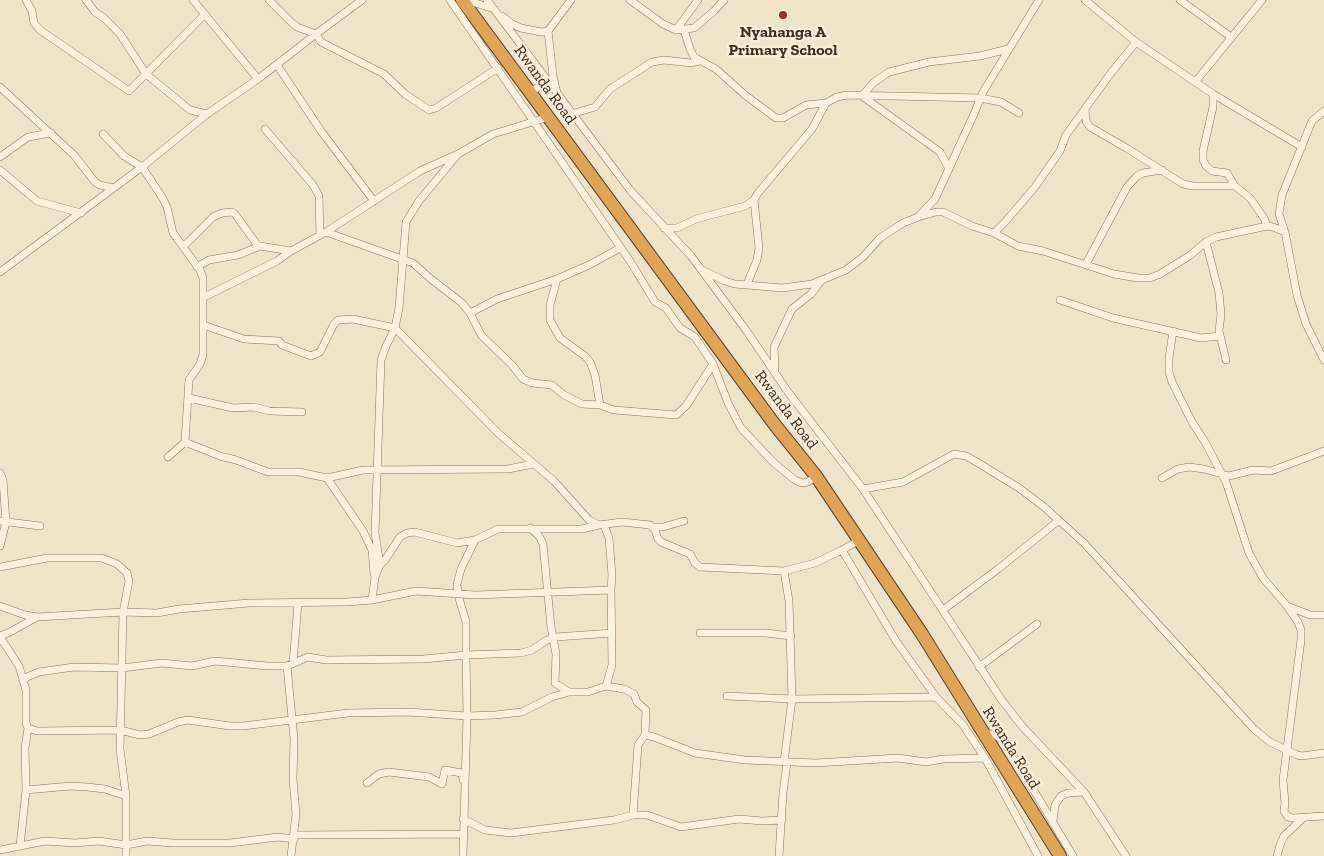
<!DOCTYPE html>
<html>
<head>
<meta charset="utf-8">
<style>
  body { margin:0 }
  canvas { display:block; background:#f0e4c8 }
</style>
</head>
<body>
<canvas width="1324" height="856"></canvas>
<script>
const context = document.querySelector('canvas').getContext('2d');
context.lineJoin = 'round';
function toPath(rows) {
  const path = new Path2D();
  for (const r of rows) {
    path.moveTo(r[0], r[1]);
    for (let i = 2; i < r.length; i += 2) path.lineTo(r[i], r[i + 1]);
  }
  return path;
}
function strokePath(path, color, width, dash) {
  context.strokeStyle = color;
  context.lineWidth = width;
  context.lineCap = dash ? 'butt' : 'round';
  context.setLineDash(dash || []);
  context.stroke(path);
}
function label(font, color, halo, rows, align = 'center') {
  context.font = font + ' "Zilla Slab",serif';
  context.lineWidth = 5;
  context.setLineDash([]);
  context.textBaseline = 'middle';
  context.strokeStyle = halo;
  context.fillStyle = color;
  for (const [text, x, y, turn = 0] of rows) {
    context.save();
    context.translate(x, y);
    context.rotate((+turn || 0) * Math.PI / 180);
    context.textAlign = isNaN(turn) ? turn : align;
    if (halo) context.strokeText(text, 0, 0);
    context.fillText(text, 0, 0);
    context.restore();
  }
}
const street = toPath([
  [26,0,32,11,34,23,40,30,129,91,205,14],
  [86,0,95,12,104,18,120,34,146,74,190,110,207,114],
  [193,0,258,79],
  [269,0,291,22,297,27,316,34,321,42,384,74,405,94,429,110,436,108,498,68],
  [450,0,630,261,655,302,666,308,680,328,695,337,713,364,728,403,741,428,774,463,795,480,802,483,808,482,816,476],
  [466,0,494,9],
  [487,0,630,190,691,256,746,330,788,392,863,489,1001,699,1021,725,1084,792,1126,856],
  [630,0,663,24,676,30,694,28,714,11,724,0],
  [1085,0,1136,42,1213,94,1302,147],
  [1180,0,1231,37],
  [502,16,512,24,521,28,541,32,548,31],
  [676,30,698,0],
  [684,30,690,49,694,57,716,69,745,95,776,118,783,118,806,105,826,103],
  [277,65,321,131,374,201],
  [1196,81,1262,0],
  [0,87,74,155,95,182,100,185,113,188],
  [531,92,547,81],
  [557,93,553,76,548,31,571,0],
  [1213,94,1213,107,1203,151,1203,160,1206,166,1212,171,1227,173,1235,186,1250,198,1264,218,1267,226],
  [1085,109,1086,121,1090,127,1128,149,1183,184,1193,186,1235,186],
  [1324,111,1312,121,1282,195,1279,214,1285,232,1297,295,1306,324,1324,360],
  [572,114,595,107,610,89,652,62,664,60,691,63,699,61],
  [265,129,313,185,319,196,320,235],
  [103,134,124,156,142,167,162,197,167,207,173,233,200,270,203,278,203,355,200,364,189,380,185,442,168,457],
  [0,157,28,137,51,133],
  [949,169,940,152,862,96,873,83,889,72,929,62,980,56,1008,49],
  [0,170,37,201,81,213],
  [920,215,935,199,974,114,983,92,1039,0],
  [664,228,677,228,696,219,745,206,754,200],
  [326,232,413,263,431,279,462,303,470,313,481,335,512,365,523,379,532,383,552,385,564,395,582,404,600,405,614,410,676,415,686,406,713,364],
  [994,233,1005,222,1035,187,1060,151,1066,135,1111,73,1136,42],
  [1206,242,1219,293,1221,314,1219,331,1226,360],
  [183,247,213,217,222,213,232,212,235,214,258,246],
  [1086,264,1127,187,1137,176,1143,173,1162,170],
  [197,267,209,260,238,255,260,246,291,251],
  [702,270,725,281,735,284,782,288,812,284,846,270,863,257,880,238,903,223,918,217,936,212,943,212,972,226,994,233,1018,246,1043,251,1114,274,1138,278,1150,278,1160,274,1189,256,1206,242,1216,237,1267,226,1273,227,1285,232],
  [0,272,142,167,207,114,258,79,316,34,362,0],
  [557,279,550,305,550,320,560,338,585,356,590,362,595,375,600,405],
  [747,284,757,260,759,248,754,200,758,193,812,129,826,103,837,97,847,95,980,98,1001,102,1019,113],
  [204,297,277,261,291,251,326,232,420,171,458,154,493,134,549,117],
  [1060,300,1113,318,1201,338,1220,336],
  [470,313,497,299,557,279,589,265,620,248],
  [203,325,244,339,279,341,282,345,311,356,320,352,334,324,338,320,353,319,395,328,498,433,554,481,589,520,599,525,622,522,650,525,655,530,658,539,661,542,690,554,695,563,700,567,784,571,815,563,842,550,860,540],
  [1173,331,1169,358,1169,372,1172,382,1192,422,1205,442,1226,482,1249,553,1263,578,1287,606,1310,615,1324,615],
  [775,371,774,347,792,309,811,294,821,281],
  [189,398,233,408,254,407,269,411,302,412],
  [185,442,220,456,236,460,268,472,299,472,327,478,363,470,508,469,533,464],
  [0,473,3,480,6,522,0,546],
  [327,478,363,531,372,550,374,574],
  [1162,478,1178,469,1189,467,1204,469,1229,476,1253,470,1271,471,1324,451],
  [863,489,903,482,954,454,966,456,980,464,1019,488,1043,506,1084,543,1254,729,1270,742,1297,755,1302,756,1324,753],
  [0,521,40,526],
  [604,525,609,538,612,575,611,590,612,665,606,686],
  [653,527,663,527,684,521],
  [530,528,539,536,543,544,551,627,556,654,555,683,569,692,588,692,606,686,624,689,634,694,637,702,646,710,645,735,638,745,633,815,647,815,681,827,739,819,762,821,782,820],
  [842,550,896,641,936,697,963,725,985,758,1038,856],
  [380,565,385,560,400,537,407,533,415,532,457,543,475,540,498,529,582,529,599,525],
  [0,567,47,558,102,558,117,564,127,573,129,581,123,612,120,749,126,796,126,856],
  [372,600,375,577,380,565,375,533,381,360,386,346,395,328,399,308,406,222,419,201,458,154],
  [0,606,25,615,37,617,123,612,157,613,179,609,249,603,347,602,372,600,416,591,475,595,611,590],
  [1287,606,1298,622,1301,630,1301,640,1283,780,1285,803,1284,811,1288,817,1293,818,1324,816],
  [943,610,998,569,1058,521],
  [700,633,766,633,791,636],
  [0,636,10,632,37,617],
  [0,637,19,666,26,690,26,723,28,728,37,731,120,730,140,735,149,734,178,722,188,720,230,726,243,726,348,713,408,712,467,716,495,715,522,712,552,697,569,692],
  [293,663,298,603],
  [287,666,294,739,293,779,296,814,291,856],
  [979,667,1037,624],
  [23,681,27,677,39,672,74,667,122,668,162,663,192,666,215,661,267,666,287,666,308,657,326,660,424,659,466,655,521,653,532,650,547,640,556,637,612,633],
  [727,696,792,699,936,697],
  [984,733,995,735,1005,742,1073,856],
  [645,735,654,737,695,753,745,760,816,763,898,758,926,762,943,759,985,758],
  [784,762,792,699,789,601,784,571],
  [367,783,379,774,389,772,429,777,442,784,445,770,462,773,463,780],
  [26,790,70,786,87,787,105,789,126,796],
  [463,819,485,830,511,833,614,820,633,815],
  [1053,821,1055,805,1061,796,1068,793,1084,792],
  [294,835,463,834],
  [20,846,26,790,25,748,28,728],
  [0,850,45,841,75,843,99,841,126,845,147,841,173,843,230,843,278,837,294,839],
  [463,856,467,716,466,655,466,622,458,595,457,584,461,569,475,540],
  [779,856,783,793,787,763],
  [1277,856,1280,845,1284,836,1302,819]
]);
const highway = toPath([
  [462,0,775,425,816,476,922,634,1060,856]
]);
strokePath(street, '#8d765c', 8);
strokePath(highway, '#5b4430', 14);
strokePath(street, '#faf1dc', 7);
strokePath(highway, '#e0a458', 12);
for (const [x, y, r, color] of [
  [783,15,5,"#9e2a2b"]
]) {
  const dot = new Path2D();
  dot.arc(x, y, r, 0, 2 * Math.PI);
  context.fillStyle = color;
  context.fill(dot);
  strokePath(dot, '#f7eed8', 2);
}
label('bold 16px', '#3d2e20', '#f7eed8', [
  ["Nyahanga A",783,32],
  ["Primary School",783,50]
]);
label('16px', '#3d2e20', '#f7eed8', [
  ["Rwanda Road",545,85,54],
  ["Rwanda Road",786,410,53],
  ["Rwanda Road",1011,748,58]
]);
</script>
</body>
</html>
